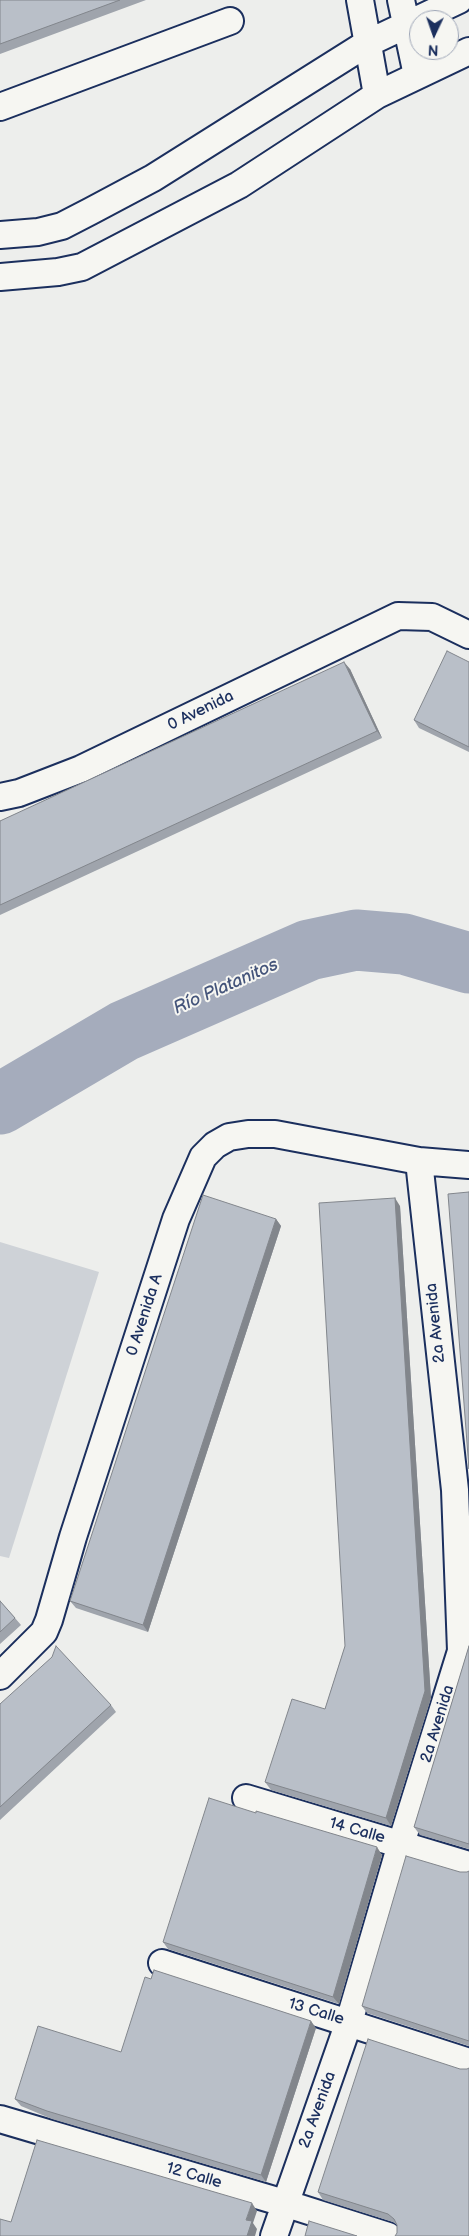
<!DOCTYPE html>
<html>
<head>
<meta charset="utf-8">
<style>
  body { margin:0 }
  #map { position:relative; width:469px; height:2236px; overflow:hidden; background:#edeeec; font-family:"Balsamiq Sans",sans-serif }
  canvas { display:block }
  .north { position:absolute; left:409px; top:10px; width:50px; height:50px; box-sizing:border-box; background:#f6f6f2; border:1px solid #9ea6b7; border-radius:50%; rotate:183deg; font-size:14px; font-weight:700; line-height:20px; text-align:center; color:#1b2f5e }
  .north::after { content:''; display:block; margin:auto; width:18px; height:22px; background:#1b2f5e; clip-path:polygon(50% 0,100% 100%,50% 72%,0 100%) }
</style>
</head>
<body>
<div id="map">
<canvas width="469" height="2236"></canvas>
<div class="north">N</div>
</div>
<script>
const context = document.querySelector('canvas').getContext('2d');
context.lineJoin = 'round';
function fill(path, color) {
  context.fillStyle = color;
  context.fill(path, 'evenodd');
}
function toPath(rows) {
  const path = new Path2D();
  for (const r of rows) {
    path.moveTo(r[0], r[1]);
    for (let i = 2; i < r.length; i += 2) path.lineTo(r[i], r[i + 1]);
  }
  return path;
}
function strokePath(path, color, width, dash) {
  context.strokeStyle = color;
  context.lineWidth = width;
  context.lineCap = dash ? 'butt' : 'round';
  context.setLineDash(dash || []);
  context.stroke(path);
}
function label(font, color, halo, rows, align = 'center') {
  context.font = font + ' "Balsamiq Sans",sans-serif';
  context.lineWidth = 4;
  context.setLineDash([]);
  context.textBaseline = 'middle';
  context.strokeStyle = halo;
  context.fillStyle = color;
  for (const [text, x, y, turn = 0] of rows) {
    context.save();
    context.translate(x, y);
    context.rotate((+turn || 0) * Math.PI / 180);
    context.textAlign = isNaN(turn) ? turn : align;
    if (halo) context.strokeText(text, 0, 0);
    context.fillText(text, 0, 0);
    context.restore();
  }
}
fill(toPath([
  [0,1242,99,1272,9,1558,0,1556]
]), '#ced2d7');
strokePath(toPath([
  [0,1104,124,1031,309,950,356,940,404,944,469,963]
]), '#a5acbc', 61);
const street = toPath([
  [360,0,377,95],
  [401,0,417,75],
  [0,107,230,21],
  [0,235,38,232,62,226,91,211,153,178,366,44,459,0],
  [0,277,58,272,82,267,239,185,377,95,469,51],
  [0,797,19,793,81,769,398,616,432,617,469,635],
  [0,1676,44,1632,49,1620,73,1537,176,1219,203,1157,215,1145,229,1137,248,1134,275,1134,419,1161,469,1165],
  [246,1798,469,1865],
  [162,1963,469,2062],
  [0,2119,284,2203,388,2236],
  [274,2236,349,2022,401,1844,461,1651,455,1490,419,1161]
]);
strokePath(street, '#1b2f5e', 30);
strokePath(street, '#f6f6f2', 26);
fill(toPath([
  [0,0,146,0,0,54],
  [469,662,469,752,419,728,414,720],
  [350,669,382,738,0,915,0,821],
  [400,1206,431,1698,391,1826,271,1790,265,1782,325,1709,345,1646],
  [276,1219,281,1226,148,1632,76,1608,70,1601],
  [0,1601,15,1618,21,1625,0,1644],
  [469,1646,469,1849,420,1835,414,1827],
  [0,1704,111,1705,116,1712,0,1820],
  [382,1855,339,2004,168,1949,163,1942],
  [469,1871,469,2046,367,2013,362,2006,460,1872,467,1872],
  [316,2028,266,2182,52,2119,21,2106,15,2099,121,2052],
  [460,2069,467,2069,397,2233,397,2225,393,2222,323,2200,318,2192]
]), '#9fa4ac');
fill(toPath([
  [344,662,350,669,382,738,377,731],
  [395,1198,400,1206,431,1698,391,1826,386,1818],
  [276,1219,281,1226,148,1632,143,1625],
  [377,1847,382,1855,339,2004,333,1997],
  [311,2021,316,2028,266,2182,261,2175],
  [252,2203,257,2211,253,2223,257,2229,255,2236,247,2236,246,2220]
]), '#82868c');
const building = toPath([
  [0,0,120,0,0,44,0,0],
  [447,651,469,662,469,747,414,720,447,651],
  [344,662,377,731,0,905,0,821,344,662],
  [469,1192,469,1469,448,1194,469,1192],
  [203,1195,276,1219,143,1625,70,1601,203,1195],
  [395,1198,425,1691,386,1818,265,1782,292,1699,325,1709,345,1646,319,1203,395,1198],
  [0,1601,15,1618,0,1632,0,1601],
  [56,1646,111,1705,0,1807,0,1704,52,1657,56,1646],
  [469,1646,469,1844,414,1827,469,1646],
  [209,1798,256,1813,256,1811,377,1847,333,1997,163,1942,209,1798],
  [406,1856,460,1872,467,1872,469,1871,469,2041,362,2006,406,1856],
  [154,1970,311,2021,261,2175,47,2111,15,2099,38,2026,121,2052,145,1977,151,1979,154,1970],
  [368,2039,460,2069,467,2069,469,2068,469,2236,395,2236,397,2233,397,2225,394,2219,388,2214,318,2192,368,2039],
  [37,2140,252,2203,246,2220,252,2221,247,2236,0,2236,0,2219,11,2222,37,2140],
  [309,2221,357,2236,305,2236,309,2221]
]);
fill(building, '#b9bfc8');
strokePath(building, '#82868c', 1);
label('16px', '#1b2f5e', '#f6f6f2', [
  ["0 Avenida",201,711,-26],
  ["0 Avenida A",145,1315,-72],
  ["2a Avenida",436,1323,-96],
  ["2a Avenida",438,1724,-73],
  ["14 Calle",357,1831,16],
  ["13 Calle",316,2012,17],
  ["2a Avenida",318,2110,-70],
  ["12 Calle",194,2176,16]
]);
label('italic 18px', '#44547a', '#f6f6f2', [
  ["Río Platanitos",226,987,-24]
]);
</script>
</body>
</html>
